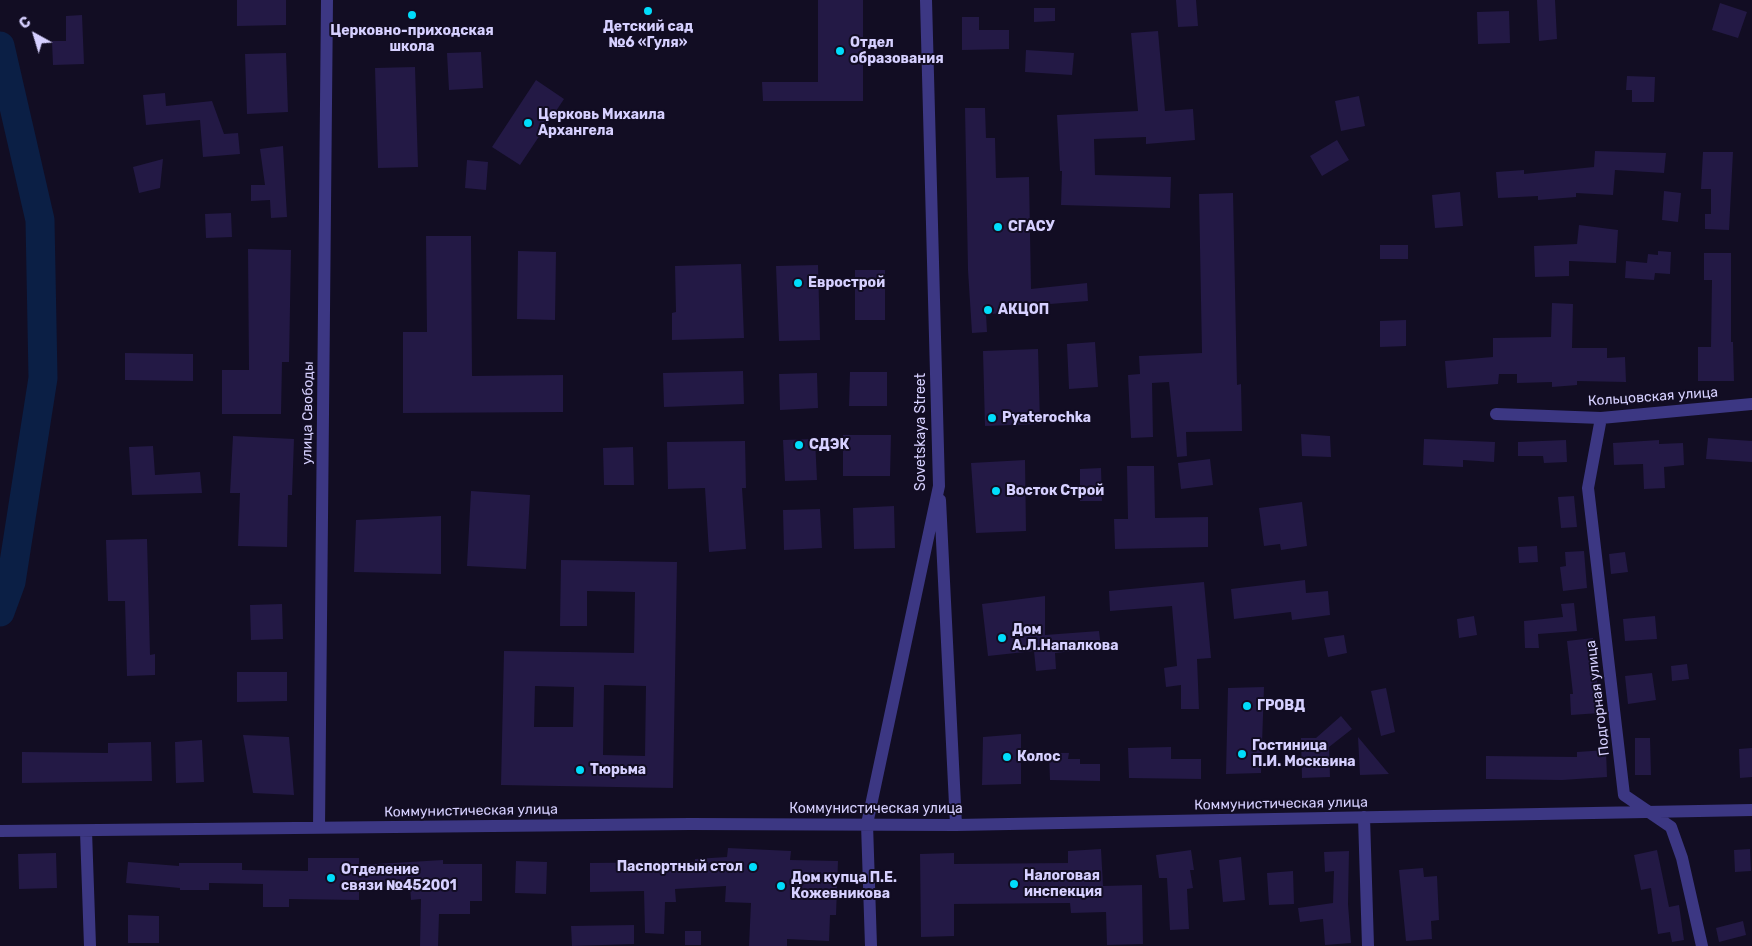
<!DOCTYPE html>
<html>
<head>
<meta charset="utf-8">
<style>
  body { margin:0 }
  #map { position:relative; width:1752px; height:946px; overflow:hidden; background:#120d23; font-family:Rubik,sans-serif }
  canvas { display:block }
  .north { position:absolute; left:10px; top:10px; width:50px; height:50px; -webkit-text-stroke:4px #120d23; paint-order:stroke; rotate:321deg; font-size:14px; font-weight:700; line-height:20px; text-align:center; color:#d6d0ff }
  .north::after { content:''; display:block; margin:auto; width:18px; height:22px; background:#d6d0ff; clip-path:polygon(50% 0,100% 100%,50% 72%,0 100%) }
</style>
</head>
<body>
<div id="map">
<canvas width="1752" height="946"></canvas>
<div class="north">С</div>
</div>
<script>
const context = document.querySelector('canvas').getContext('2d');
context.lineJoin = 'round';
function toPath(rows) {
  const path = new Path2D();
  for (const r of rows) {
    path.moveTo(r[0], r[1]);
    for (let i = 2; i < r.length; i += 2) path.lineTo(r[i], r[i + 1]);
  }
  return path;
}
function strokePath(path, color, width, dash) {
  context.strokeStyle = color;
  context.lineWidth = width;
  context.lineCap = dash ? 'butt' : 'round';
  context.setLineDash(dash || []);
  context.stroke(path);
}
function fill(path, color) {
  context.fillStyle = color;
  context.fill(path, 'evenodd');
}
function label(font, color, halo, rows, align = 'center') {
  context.font = font + ' Rubik,sans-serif';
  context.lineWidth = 4;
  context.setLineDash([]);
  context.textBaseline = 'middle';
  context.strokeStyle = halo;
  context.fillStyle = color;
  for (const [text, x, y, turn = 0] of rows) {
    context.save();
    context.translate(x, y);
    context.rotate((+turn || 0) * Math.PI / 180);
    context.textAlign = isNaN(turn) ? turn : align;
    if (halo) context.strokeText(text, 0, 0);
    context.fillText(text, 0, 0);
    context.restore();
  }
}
strokePath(toPath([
  [0,46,40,220,43,378,11,582,0,612]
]), '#0b1f45', 29);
fill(toPath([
  [237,0,286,0,286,25,237,26],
  [818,0,863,0,863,101,763,101,762,82,818,82],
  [1176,0,1196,0,1198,26,1178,27],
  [1537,0,1555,0,1557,39,1539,41],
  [1720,3,1747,12,1738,38,1712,30],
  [1034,8,1055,8,1055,21,1034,22],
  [1509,11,1510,43,1478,44,1477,12],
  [82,15,84,64,53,65,52,41,66,41,66,16],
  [962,17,979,17,979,30,1009,30,1009,49,962,50],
  [1158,31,1165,111,1193,109,1195,140,1146,144,1146,137,1094,139,1095,175,1171,177,1170,208,1061,205,1062,171,1060,171,1057,115,1138,111,1131,33],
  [1026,50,1074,53,1072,75,1025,72],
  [481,52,483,88,449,90,447,53],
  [286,53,288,112,247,114,245,54],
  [415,67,418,167,378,168,375,68],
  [1627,76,1655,77,1654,102,1632,102,1632,90,1626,90],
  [536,80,564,99,520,165,492,147],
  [165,93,166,106,212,101,224,134,238,133,240,154,203,157,200,120,146,125,143,95],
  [1359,96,1365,126,1341,131,1335,101],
  [965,108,985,108,986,138,995,138,996,178,1029,177,1031,289,1087,283,1088,301,1012,307,1012,313,986,314,987,332,972,333,968,270],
  [1337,140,1349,160,1322,176,1310,156],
  [283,146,287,217,271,218,270,200,251,201,251,185,265,185,260,149],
  [1595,151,1666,153,1664,173,1615,170,1613,195,1576,193,1576,197,1538,200,1538,196,1498,198,1496,172,1524,170,1524,174,1594,167],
  [1703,152,1733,152,1729,230,1705,229,1705,214,1711,214,1711,189,1701,189],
  [163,159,160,188,139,193,133,167],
  [467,160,488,162,486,190,465,188],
  [1664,191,1681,193,1678,222,1662,220],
  [1460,192,1463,226,1435,228,1432,195],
  [1233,193,1237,385,1241,384,1242,431,1186,432,1187,456,1177,457,1169,382,1152,383,1153,437,1131,438,1128,375,1140,374,1139,356,1202,353,1199,194],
  [231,213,232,237,206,238,205,214],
  [1579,225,1618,230,1616,263,1569,261,1569,276,1535,277,1534,246,1577,244],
  [426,236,471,236,472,376,563,375,563,412,403,413,403,332,427,332],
  [1380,245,1408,245,1408,259,1380,259],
  [248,249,291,250,289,362,282,362,281,414,222,414,222,370,249,370],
  [518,251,556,252,555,320,517,319],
  [1658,251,1671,252,1670,274,1655,273,1654,280,1625,278,1626,261,1647,263,1648,254,1658,255],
  [1704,253,1731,253,1731,342,1733,342,1734,381,1698,381,1698,347,1711,347,1712,280,1704,280],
  [741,264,744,338,672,340,672,313,676,312,675,266],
  [818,265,820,340,779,341,776,266],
  [855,270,885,270,885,320,855,320],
  [1552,303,1573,304,1572,348,1607,348,1607,358,1625,357,1626,382,1577,381,1577,385,1552,387,1552,382,1517,383,1517,374,1499,374,1498,384,1447,388,1445,361,1493,357,1493,338,1551,337],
  [1406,320,1406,346,1380,347,1380,321],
  [1095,342,1098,387,1069,389,1067,344],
  [1038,349,1040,424,985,426,983,351],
  [125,353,193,354,193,381,125,380],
  [743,371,744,404,664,407,663,373],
  [850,372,887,372,887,406,849,406],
  [817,373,818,408,780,410,779,374],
  [1301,434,1330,436,1331,457,1302,456],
  [843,435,891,435,890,476,843,476],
  [233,436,294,439,292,495,288,495,287,547,238,546,240,493,230,493],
  [1708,438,1752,441,1752,462,1706,459],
  [815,439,817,480,785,481,783,440],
  [1424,439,1495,442,1494,462,1463,460,1463,467,1423,465],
  [1566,440,1567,462,1544,463,1543,456,1518,456,1518,442],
  [1659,440,1659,444,1683,443,1684,465,1664,467,1665,488,1644,489,1643,464,1614,465,1613,443],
  [745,441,746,488,742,488,746,549,709,552,705,488,668,489,667,442],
  [153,446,155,475,200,472,202,493,132,495,129,447],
  [633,447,634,485,604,485,603,448],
  [1210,459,1213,485,1181,489,1178,463],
  [1025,460,1026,531,976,533,971,463],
  [1127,466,1154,466,1155,518,1208,517,1208,547,1115,549,1114,519,1128,519],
  [1101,468,1102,501,1080,501,1080,469],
  [471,491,530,495,526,569,467,566],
  [1574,496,1577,527,1561,528,1558,497],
  [1302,502,1307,546,1281,550,1280,544,1264,546,1259,508],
  [894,506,895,548,854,549,853,508],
  [820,509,822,548,784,550,783,510],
  [441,516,441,574,354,572,356,520],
  [147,539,150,655,155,654,155,675,127,676,125,601,108,601,106,540],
  [1537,546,1538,562,1519,563,1518,547],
  [1584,551,1587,588,1563,591,1560,567,1566,566,1565,552],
  [1625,552,1628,572,1611,574,1609,554],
  [561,560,677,562,673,788,501,785,504,651,634,653,635,592,587,591,587,626,560,626],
  [604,685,646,686,645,756,603,755],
  [535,686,574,687,573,727,534,727],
  [1305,580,1306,593,1328,591,1330,615,1292,620,1291,612,1234,619,1231,589],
  [1204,582,1211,658,1197,659,1199,709,1181,709,1181,685,1166,687,1164,668,1177,666,1172,606,1110,611,1109,591],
  [1045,596,1045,635,1099,631,1101,648,1055,653,1056,669,1036,671,1034,651,988,656,982,604],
  [1574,603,1577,631,1538,634,1539,648,1525,648,1524,621,1563,617,1561,604],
  [282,604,283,639,251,640,250,605],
  [1474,616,1477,635,1459,638,1457,619],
  [1655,616,1657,639,1625,641,1623,619],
  [1344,635,1347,653,1328,657,1324,638],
  [1593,638,1600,713,1571,715,1570,694,1573,694,1567,641],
  [1687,664,1689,679,1672,681,1671,666],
  [237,672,287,672,287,701,237,702],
  [1652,673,1656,700,1628,704,1625,676],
  [1264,687,1261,773,1226,774,1228,688],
  [1386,688,1395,732,1381,736,1371,691],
  [1341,716,1352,729,1329,747,1330,777,1302,778,1301,738,1316,738],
  [1021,734,1021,784,982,785,983,737],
  [243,735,289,737,294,795,253,793],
  [1358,737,1389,774,1360,775],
  [1635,738,1650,738,1651,775,1635,775],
  [202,740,204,782,176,783,175,742],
  [151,742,152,781,22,783,22,752,108,753,108,743],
  [1171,747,1171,759,1201,759,1201,779,1129,778,1128,748],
  [1752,748,1752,777,1740,778,1739,749],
  [1606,750,1607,777,1562,780,1486,779,1486,756,1577,757,1577,752],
  [1049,753,1069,753,1068,759,1080,759,1080,764,1100,764,1100,781,1050,780],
  [728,848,791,851,790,860,838,861,836,915,830,915,829,941,787,939,787,946,749,946,751,903,725,902,726,886,675,889,676,902,665,902,664,934,645,933,644,891,590,892,590,863,695,862,695,859,727,857],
  [1101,849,1103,886,1142,885,1143,944,1107,945,1106,912,1071,913,1070,903,954,904,954,936,921,937,920,854,954,853,954,864,1068,863,1068,851],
  [1750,849,1751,871,1735,872,1734,850],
  [1191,850,1194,870,1190,870,1193,888,1187,889,1189,929,1170,930,1167,878,1159,878,1156,855],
  [1657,850,1669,907,1679,905,1684,940,1672,942,1670,932,1658,934,1651,888,1641,890,1634,855],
  [1349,851,1348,904,1351,943,1325,945,1323,919,1300,922,1298,908,1333,903,1334,871,1325,872,1324,852],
  [56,853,57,888,19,889,18,854],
  [1241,857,1245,900,1223,902,1219,860],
  [308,858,359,858,359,865,443,860,443,864,482,864,482,901,470,901,470,914,439,914,438,946,420,946,421,899,411,900,410,885,359,887,359,900,289,899,289,907,263,907,263,884,209,883,209,890,180,890,180,888,126,883,128,862,179,866,179,863,242,863,242,870,308,871],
  [516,861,547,862,546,894,515,893],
  [1423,868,1424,877,1437,876,1439,920,1431,921,1432,939,1406,941,1399,870],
  [1293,871,1294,904,1269,905,1267,873],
  [128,915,159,916,159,943,128,943],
  [1743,921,1746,935,1719,942,1716,928],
  [634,925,634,944,572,946,571,926],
  [685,931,701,931,701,945,685,945]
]), '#231945');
strokePath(toPath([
  [1496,414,1601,418,1752,404],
  [1601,418,1588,488,1624,795,1671,827,1682,858,1702,946],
  [940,500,956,825],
  [1364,817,1368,946],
  [319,827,327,0],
  [0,831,690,824,956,825,1752,810],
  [86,831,90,946],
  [871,946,867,824,939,486,926,0]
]), '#3c3783', 12);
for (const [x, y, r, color] of [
  [648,11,5,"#00ddfb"],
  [412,15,5,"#00ddfb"],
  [840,51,5,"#00ddfb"],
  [528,123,5,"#00ddfb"],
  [998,227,5,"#00ddfb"],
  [798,283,5,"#00ddfb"],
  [988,310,5,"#00ddfb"],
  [992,418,5,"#00ddfb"],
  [799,445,5,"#00ddfb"],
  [996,491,5,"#00ddfb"],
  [1002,638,5,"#00ddfb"],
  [1247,706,5,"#00ddfb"],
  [1242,754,5,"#00ddfb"],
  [1007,757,5,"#00ddfb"],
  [580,770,5,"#00ddfb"],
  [753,867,5,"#00ddfb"],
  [331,878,5,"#00ddfb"],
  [1014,884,5,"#00ddfb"],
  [781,886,5,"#00ddfb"]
]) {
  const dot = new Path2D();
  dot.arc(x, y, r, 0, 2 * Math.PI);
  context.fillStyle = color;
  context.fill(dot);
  strokePath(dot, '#120d23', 2);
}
label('bold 14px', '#d6d0ff', '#120d23', [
  ["Детский сад",648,27,"center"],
  ["№6 «Гуля»",648,43,"center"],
  ["Церковно-приходская",412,31,"center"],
  ["школа",412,47,"center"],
  ["Отдел",850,43],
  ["образования",850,59],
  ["Церковь Михаила",538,115],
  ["Архангела",538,131],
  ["СГАСУ",1008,227],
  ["Еврострой",808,283],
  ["АКЦОП",998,310],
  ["Pyaterochka",1002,418],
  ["СДЭК",809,445],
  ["Восток Строй",1006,491],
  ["Дом",1012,630],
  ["А.Л.Напалкова",1012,646],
  ["ГРОВД",1257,706],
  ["Гостиница",1252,746],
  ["П.И. Москвина",1252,762],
  ["Колос",1017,757],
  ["Тюрьма",590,770],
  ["Паспортный стол",743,867,"right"],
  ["Отделение",341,870],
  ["связи №452001",341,886],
  ["Налоговая",1024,876],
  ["инспекция",1024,892],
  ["Дом купца П.Е.",791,878],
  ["Кожевникова",791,894]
], 'left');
label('14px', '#d6d0ff', '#120d23', [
  ["Кольцовская улица",1653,397,-4],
  ["улица Свободы",308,413,-89],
  ["Sovetskaya Street",921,432,-90],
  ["Подгорная улица",1598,698,-97],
  ["Коммунистическая улица",1281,804,-1],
  ["Коммунистическая улица",876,809],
  ["Коммунистическая улица",471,811,-1]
]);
</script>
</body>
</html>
